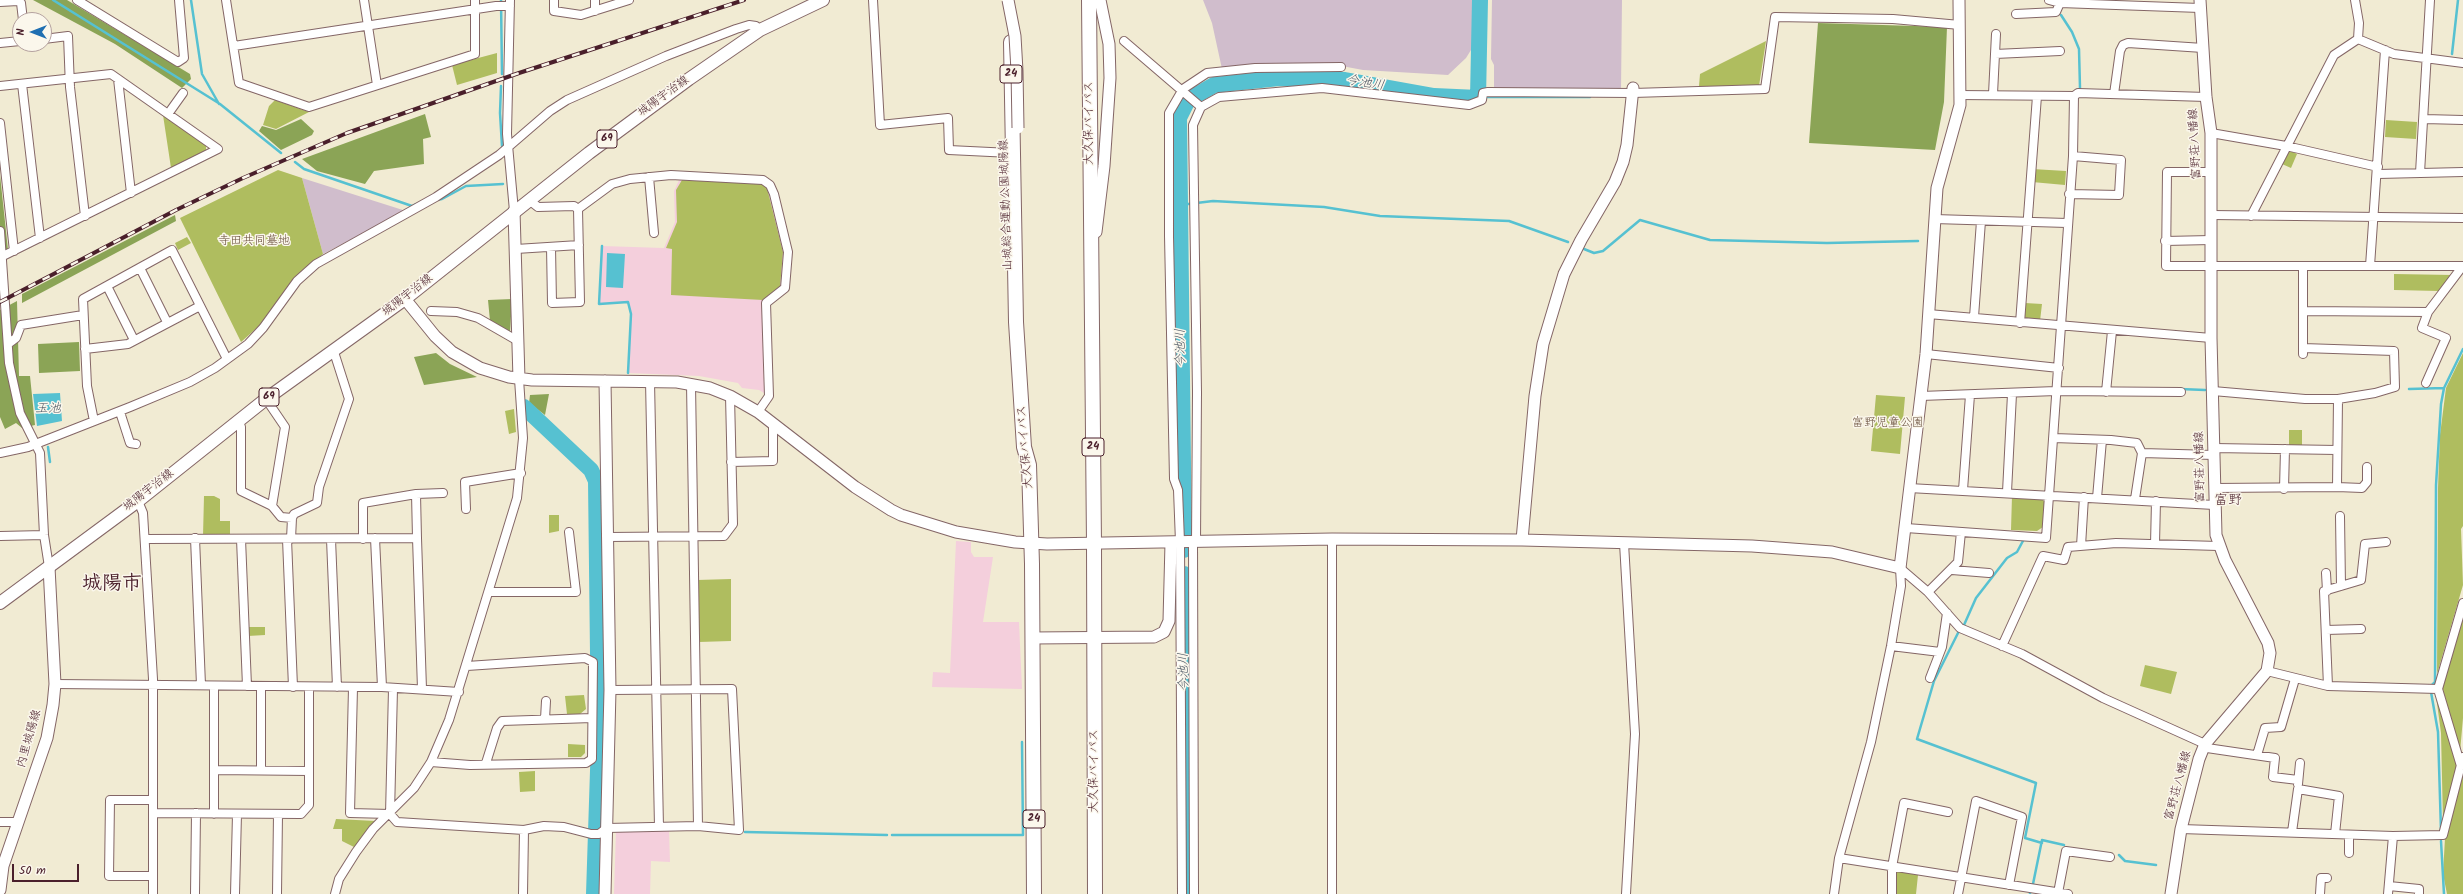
<!DOCTYPE html>
<html>
<head>
<meta charset="utf-8">
<style>
  body { margin:0 }
  #map { position:relative; width:2463px; height:894px; overflow:hidden; background:#f1ebd3; font-family:Kalam,sans-serif }
  canvas { display:block }
  .north { position:absolute; left:12px; top:12px; width:40px; height:40px; box-sizing:border-box; background:#fbf7ec; border:1px solid #b4a19f; border-radius:50%; rotate:270deg; font-size:11px; font-weight:700; line-height:16px; text-align:center; color:#4a1f2b }
  .north::after { content:''; display:block; margin:auto; width:14px; height:18px; background:#1f6fb2; clip-path:polygon(50% 0,100% 100%,50% 72%,0 100%) }
  .scale { position:absolute; left:12px; top:864px; width:67px; height:18px; box-sizing:border-box; border:2px solid #4a1f2b; border-top:0; padding-left:5px; font-size:12px; line-height:14px; white-space:nowrap; color:#4a1f2b; -webkit-text-stroke:3px #fbf7ec; paint-order:stroke }
</style>
</head>
<body>
<div id="map">
<canvas width="2463" height="894"></canvas>
<div class="north">N</div>
<div class="scale">50 m</div>
</div>
<script>
const context = document.querySelector('canvas').getContext('2d');
context.lineJoin = 'round';
function fill(path, color) {
  context.fillStyle = color;
  context.fill(path, 'evenodd');
}
function toPath(rows) {
  const path = new Path2D();
  for (const r of rows) {
    path.moveTo(r[0], r[1]);
    for (let i = 2; i < r.length; i += 2) path.lineTo(r[i], r[i + 1]);
  }
  return path;
}
function strokePath(path, color, width, dash) {
  context.strokeStyle = color;
  context.lineWidth = width;
  context.lineCap = dash ? 'butt' : 'round';
  context.setLineDash(dash || []);
  context.stroke(path);
}
function label(font, color, halo, rows, align = 'center') {
  context.font = font + ' Kalam,"Klee One",sans-serif';
  context.lineWidth = 3;
  context.setLineDash([]);
  context.textBaseline = 'middle';
  context.strokeStyle = halo;
  context.fillStyle = color;
  for (const [text, x, y, turn = 0] of rows) {
    context.save();
    context.translate(x, y);
    context.rotate((+turn || 0) * Math.PI / 180);
    context.textAlign = isNaN(turn) ? turn : align;
    if (halo) context.strokeText(text, 0, 0);
    context.fillText(text, 0, 0);
    context.restore();
  }
}
fill(toPath([
  [680,178,762,183,769,186,784,252,783,287,763,302,764,393,759,390,742,388,738,383,699,376,628,373,631,314,628,302,599,304,602,246,664,248,675,222,674,191],
  [956,541,971,542,971,552,974,557,993,557,983,622,1019,622,1022,689,932,687,933,672,950,673],
  [669,830,670,862,651,861,650,894,614,894,616,831]
]), '#f4cfdc');
fill(toPath([
  [1203,0,1477,0,1476,42,1466,58,1448,75,1363,70,1331,64,1222,69,1212,23],
  [1492,0,1622,0,1621,90,1494,88,1494,65,1491,59],
  [302,178,406,211,323,254]
]), '#d0bdcc');
fill(toPath([
  [1766,41,1759,86,1699,86,1700,74],
  [497,53,497,73,457,85,452,65],
  [275,100,309,112,276,129,263,125,269,106],
  [163,115,206,145,206,151,171,168],
  [2386,120,2417,122,2416,139,2385,137],
  [2291,151,2297,154,2291,168,2282,164,2286,154],
  [2032,169,2066,171,2065,185,2032,182],
  [278,170,302,178,323,254,292,281,259,326,241,342,180,218],
  [682,180,763,184,767,188,783,252,780,287,763,300,671,295,672,249,666,248,677,222,676,190],
  [187,237,191,243,178,250,175,243],
  [2394,274,2453,275,2439,291,2394,290],
  [2025,303,2042,304,2040,321,2029,320,2024,316],
  [2463,353,2463,526,2461,529,2463,585,2437,674,2438,488,2440,435,2446,388],
  [1876,395,1905,397,1900,454,1871,451],
  [514,409,516,432,509,434,505,411],
  [2289,430,2302,430,2302,445,2289,445],
  [204,496,214,496,220,499,220,521,230,521,230,536,203,536],
  [2012,496,2041,497,2045,503,2043,527,2037,531,2011,530],
  [549,515,559,515,559,531,549,533],
  [731,579,731,641,699,642,697,580],
  [2463,613,2463,718,2460,752,2442,686],
  [248,627,265,627,265,635,248,636],
  [2145,665,2177,672,2171,694,2140,686],
  [584,695,586,709,580,714,567,714,565,696],
  [2436,696,2457,765,2443,822,2441,733],
  [568,744,585,745,585,753,581,757,568,757],
  [535,771,535,791,520,792,519,772],
  [2463,772,2463,894,2447,894,2443,874,2445,838],
  [336,819,376,821,356,848,342,841,342,829,333,829],
  [1895,871,1918,875,1916,894,1894,894]
]), '#afbd5f');
fill(toPath([
  [33,0,67,0,190,74,191,79,182,88,115,44],
  [1818,23,1947,27,1944,102,1935,150,1809,143],
  [425,114,431,137,423,139,424,164,374,171,365,184,317,171,302,159],
  [301,119,314,131,312,135,281,150,259,131,262,126,276,130],
  [0,175,8,250,0,256],
  [175,215,176,221,22,303,22,294],
  [512,299,510,333,490,321,488,300],
  [17,301,19,376,30,376,35,425,22,428,16,423,5,429,0,417,0,310],
  [79,342,80,371,39,373,38,344],
  [436,353,450,364,477,377,424,385,414,357],
  [549,394,545,415,529,403,530,395]
]), '#8ba456');
fill(toPath([
  [607,253,625,254,623,288,606,287],
  [60,393,62,421,37,426,33,394]
]), '#56c1d1');
strokePath(toPath([
  [53,0,220,104,281,153],
  [191,0,202,74,219,104],
  [501,0,502,74],
  [2061,15,2072,32,2079,49,2080,88],
  [2452,54,2458,0],
  [501,86,500,113,502,146],
  [1485,97,1590,97],
  [295,162,304,169,412,206,416,204],
  [436,200,442,199,466,186,503,184],
  [1180,205,1213,201,1324,207,1380,216,1509,221,1568,242],
  [602,246,599,304,628,302,631,314,628,373],
  [1584,249,1594,253,1603,251,1640,220,1710,240,1827,243,1918,241],
  [2180,389,2205,390],
  [2409,389,2444,388],
  [48,447,50,462],
  [1964,625,1976,598,2007,558,2017,552,2024,539],
  [1959,631,1934,681,1917,739,2036,783,2025,838,2042,843],
  [2431,686,2435,682,2436,485,2441,404,2444,388,2463,349],
  [2431,692,2438,732,2441,831],
  [745,832,887,835],
  [892,835,1023,835,1022,742],
  [2441,841,2444,894],
  [2119,855,2125,861,2156,865],
  [2033,884,2042,840,2064,845],
  [2030,894,2030,892]
]), '#56c1d1', 2.5);
strokePath(toPath([
  [524,407,591,470,596,481,599,740,594,894],
  [1184,550,1179,118,1188,100,1214,85,1279,78,1345,80,1434,96,1478,98,1480,0],
  [1184,574,1188,894]
]), '#56c1d1', 16);
const street = toPath([
  [77,0,178,62,184,58,179,0],
  [226,0,239,83,309,107,475,54,475,0],
  [364,0,377,85],
  [510,0,507,134,514,211],
  [554,0,554,11,581,15,629,0],
  [873,0,880,125,948,118,949,150,1011,153],
  [2049,0,2060,3,2200,8],
  [2355,0,2359,23,2358,39],
  [0,2,18,1,21,3,23,20],
  [595,11,595,0],
  [2016,14,2056,12,2060,3],
  [44,39,68,36,70,87,85,216],
  [1124,41,1201,107],
  [0,43,20,41],
  [234,46,496,6,510,6],
  [1995,54,2060,51],
  [118,79,131,193],
  [22,84,40,238],
  [0,86,111,74,218,149,1,257],
  [1993,94,1996,34],
  [2114,94,2120,51,2123,45,2128,43,2203,48],
  [1959,95,2074,96,2078,93,2206,97],
  [168,114,183,93],
  [2424,119,2463,120],
  [0,123,14,251],
  [2211,133,2286,146,2378,167],
  [2211,172,2167,172,2166,266,2463,266],
  [2420,173,2430,0],
  [2378,174,2463,172],
  [649,177,654,233],
  [2069,194,2119,195,2121,160,2073,156],
  [529,200,538,207,574,206,578,209],
  [2212,215,2463,218],
  [2251,216,2334,55,2358,39,2394,54,2463,63],
  [1934,219,2067,223],
  [0,231,9,363,20,413,40,453,44,535,49,567],
  [2165,241,2211,240],
  [551,247,552,303,580,302,578,209,612,184,630,179,671,175,763,180,770,185,774,194,788,252,785,288,766,303,769,396,758,412],
  [516,249,579,245],
  [2303,266,2303,354],
  [2370,266,2385,50],
  [140,268,167,322],
  [107,286,134,340],
  [431,311,457,312,478,318,518,341],
  [2304,311,2428,312],
  [1928,314,2211,338],
  [1974,317,1981,221],
  [2020,323,2037,96],
  [8,344,16,338,21,325,83,315],
  [2303,348,2394,351,2395,387,2375,393,2338,399],
  [85,349,128,344,200,306],
  [1926,354,2059,368],
  [650,381,659,827],
  [2426,383,2446,338,2422,328,2428,312,2462,267],
  [2213,391,2305,399,2338,399,2337,487,2215,488],
  [2106,392,2112,331],
  [1921,396,2056,391,2181,392],
  [266,399,285,427,272,506],
  [120,412,130,443,136,444],
  [94,421,87,386,83,299,172,250,227,359],
  [239,422,241,427,241,491,272,506,281,517,292,518,294,514,317,503,319,487,349,399,334,352],
  [2054,438,2111,440,2137,443,2142,453,2135,499],
  [2214,448,2337,450],
  [0,453,28,447,130,407,190,382,215,368,248,344,263,328,297,281,316,264,436,197,499,155,550,111,567,100,666,56,736,29,749,25,756,26,760,30],
  [2142,453,2214,455],
  [731,462,773,461,773,423],
  [2337,487,2362,488,2367,482,2367,467],
  [1909,488,2214,505],
  [2284,489,2285,449],
  [1963,490,1970,395],
  [2007,492,2012,394],
  [416,494,417,538],
  [2097,498,2102,440],
  [138,501,143,513,153,679,153,894],
  [466,509,465,482,521,473],
  [2340,516,2341,586],
  [1906,528,2046,538,2073,156,2074,96],
  [0,536,44,535],
  [608,537,724,536,733,524,730,396],
  [195,538,201,685],
  [375,538,382,687],
  [145,539,417,538,422,689],
  [241,539,247,686],
  [287,539,293,687],
  [291,539,292,518],
  [331,539,337,687],
  [363,539,363,503,416,494,443,493],
  [1193,542,1194,894],
  [1196,542,1197,392,1193,125,1201,107,1219,97,1322,88,1469,105,1482,100,1483,93,1488,92,1633,93,1765,89,1775,17,1893,19,1960,25],
  [1624,543,1635,734,1626,894],
  [2155,544,2156,501],
  [2081,546,2084,497],
  [1900,568,1928,592,1960,628,2022,654,2103,698,2205,744],
  [1952,570,1989,573],
  [2326,573,2327,591],
  [490,592,576,592,569,532],
  [1928,592,1958,562,1961,532],
  [2326,630,2361,629],
  [1891,646,1940,652],
  [2002,646,2043,556,2064,560,2068,547,2116,543,2218,546],
  [2267,671,2328,686,2438,689],
  [1930,678,1942,647,1947,613],
  [55,684,382,687,459,692],
  [261,686,261,770],
  [2328,686,2324,591,2361,580,2365,544,2386,542],
  [353,688,350,813,390,814],
  [393,689,390,814,397,822,524,830,544,826,564,827,591,834,599,834,607,828,698,826,691,384],
  [610,690,732,689,739,830,698,826],
  [545,719,546,701],
  [2207,748,2275,758,2273,777,2298,780],
  [2257,755,2265,728,2281,727,2295,679],
  [431,762,470,765,586,763,592,759,593,662,585,658,467,666],
  [486,763,497,728,502,721,592,718],
  [2461,766,2438,689,2463,603],
  [214,770,309,771],
  [2298,784,2300,763],
  [153,800,110,800,109,876,153,876],
  [154,813,301,814,309,805,309,687],
  [214,814,214,686],
  [0,822,17,822],
  [2181,829,2393,836,2443,835,2463,757],
  [2292,832,2298,789,2339,796,2335,834],
  [2349,853,2349,835],
  [1839,858,2068,894],
  [2389,886,2419,889,2419,894],
  [2058,893,2066,851,2110,857],
  [195,894,196,813],
  [235,894,237,814],
  [277,894,278,814],
  [335,894,339,879,356,852,373,829,414,788,431,762,449,720,517,498,523,438,519,379],
  [523,894,524,830],
  [1182,894,1180,542,1178,490,1174,479,1169,236,1169,113,1183,89,1207,73,1255,68,1341,67],
  [1332,894,1332,539],
  [1834,894,1839,858,1871,742,1891,646,1901,586,1900,568],
  [1892,894,1892,867,1904,803,1948,812],
  [1958,894,1976,801,2022,817,2009,885],
  [2320,894,2321,878,2327,878],
  [2388,894,2393,836]
]);
const secondary = toPath([
  [514,211,519,379],
  [1096,232,1104,166,1110,78,1109,44,1100,0],
  [405,299,435,336,452,352,480,368,509,377,532,380,677,382,710,388,730,396,758,412,855,487,891,510,901,515,956,532,1015,542,1047,544,1332,539,1522,540,1752,546,1832,552,1900,568,1926,354,1937,188,1960,105,1959,0],
  [1522,540,1535,396,1543,344,1564,274,1581,240,1615,182,1623,162,1627,145,1633,88],
  [1032,638,1154,637,1164,632,1169,621,1171,543],
  [0,890,3,866,47,738,53,705,55,684,49,567],
  [605,894,610,690,605,381],
  [2171,894,2181,829,2199,759,2205,744,2267,671,2270,653,2268,643,2225,560,2216,535,2211,338,2211,133,2206,97,2200,0]
]);
const primary = toPath([
  [0,603,138,501,266,399,405,299,589,153,689,79,760,30,823,0]
]);
const highway = toPath([
  [1089,0,1094,544,1095,894],
  [1011,42,1016,322,1024,447,1029,465,1032,564,1034,894]
]);
strokePath(street, '#846666', 10);
strokePath(secondary, '#846666', 13);
strokePath(primary, '#846666', 14);
strokePath(highway, '#846666', 16);
strokePath(street, '#fff', 8);
strokePath(secondary, '#fff', 11);
strokePath(primary, '#fff', 12);
strokePath(highway, '#fff', 14);
const rail = toPath([
  [0,302,176,210,243,178,347,133,519,73,744,0]
]);
strokePath(rail, '#4a1f2b', 4);
strokePath(rail, '#fbf7ec', 2.5, [8]);
const secondaryBridge = toPath([
  [1008,0,1015,36,1017,71,1018,128]
]);
strokePath(secondaryBridge, '#846666', 13, []);
strokePath(secondaryBridge, '#fff', 11);
for (const [x, y, w] of [
  [1011,74,22],
  [607,139,20],
  [269,397,20],
  [1093,447,22],
  [1034,819,22]
]) {
  const box = new Path2D();
  box.roundRect(x - w / 2, y - 9, w, 18, 3);
  context.fillStyle = '#fbf7ec';
  context.fill(box);
  strokePath(box, '#4a1f2b', 1);
}
label('bold 11px', '#4a1f2b', null, [
  ["24",1011,74],
  ["69",607,139],
  ["69",269,397],
  ["24",1093,447],
  ["24",1034,819]
]);
label('12px', '#4a1f2b', '#fbf7ec', [
  ["城陽宇治線",664,97,-36],
  ["大久保バイパス",1090,123,-90],
  ["富野荘八幡線",2196,144,-93],
  ["山城総合運動公園城陽線",1007,205,-92],
  ["城陽宇治線",408,296,-38],
  ["大久保バイパス",1026,447,-95],
  ["富野荘八幡線",2201,467,-91],
  ["城陽宇治線",149,491,-38],
  ["内里城陽線",30,739,-74],
  ["大久保バイパス",1095,771,-90],
  ["富野荘八幡線",2179,786,-75]
]);
label('12px', '#684e3b', '#fbf7ec', [
  ["寺田共同墓地",254,242],
  ["富野児童公園",1888,424]
]);
label('italic 13px', '#4e5865', '#fbf7ec', [
  ["今池川",1365,84,9],
  ["今池川",1182,348,-91],
  ["玉池",48,410],
  ["今池川",1185,672,-91]
]);
label('14px', '#4a1f2b', '#fbf7ec', [
  ["富野",2228,502]
]);
label('bold 20px', '#4a1f2b', '#fbf7ec', [
  ["城陽市",112,586]
]);
</script>
</body>
</html>
